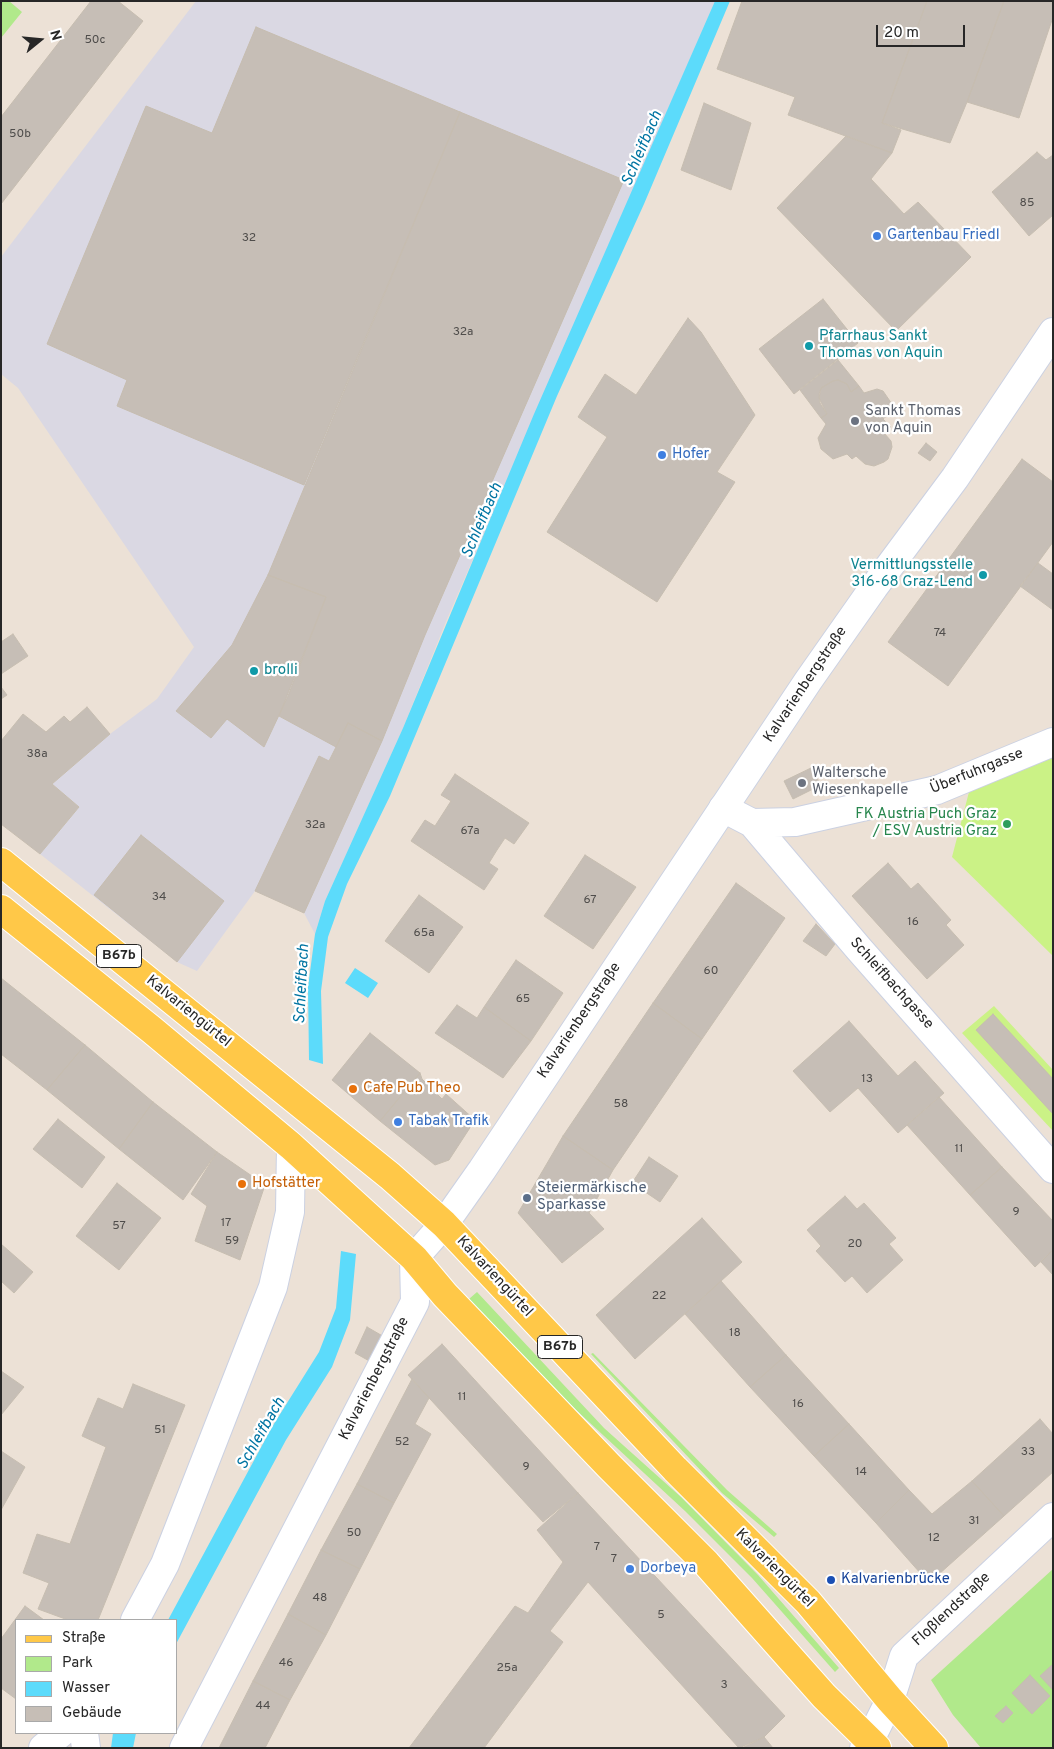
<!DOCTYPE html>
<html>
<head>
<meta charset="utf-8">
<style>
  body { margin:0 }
  #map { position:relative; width:1054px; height:1749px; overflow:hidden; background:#ece1d6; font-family:Overpass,sans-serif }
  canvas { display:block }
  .frame { position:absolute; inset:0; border:2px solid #272727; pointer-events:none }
  .legend { position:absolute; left:15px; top:1619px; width:162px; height:115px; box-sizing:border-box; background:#fff; border:1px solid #a9a9a9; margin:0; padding:6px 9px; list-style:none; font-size:15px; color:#272727 }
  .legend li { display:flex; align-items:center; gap:10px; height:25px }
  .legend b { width:25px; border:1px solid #a9a9a9 }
  .north { position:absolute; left:15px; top:15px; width:50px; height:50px; -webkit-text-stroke:4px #fff; paint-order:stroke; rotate:73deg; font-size:14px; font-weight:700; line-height:20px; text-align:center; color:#272727 }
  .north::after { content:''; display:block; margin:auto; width:18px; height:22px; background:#272727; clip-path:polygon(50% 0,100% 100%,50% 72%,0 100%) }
  .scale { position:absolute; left:876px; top:25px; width:89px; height:22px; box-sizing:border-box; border:2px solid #272727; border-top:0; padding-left:6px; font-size:15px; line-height:18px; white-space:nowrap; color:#272727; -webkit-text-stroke:4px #fff; paint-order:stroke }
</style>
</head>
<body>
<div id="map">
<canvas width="1054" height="1749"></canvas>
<div class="frame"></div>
<ul class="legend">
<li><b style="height:6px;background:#ffc848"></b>Straße</li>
<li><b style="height:14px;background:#b1e98b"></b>Park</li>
<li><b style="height:14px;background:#5cdbfb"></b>Wasser</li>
<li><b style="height:14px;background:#c6beb6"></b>Gebäude</li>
</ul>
<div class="north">N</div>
<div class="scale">20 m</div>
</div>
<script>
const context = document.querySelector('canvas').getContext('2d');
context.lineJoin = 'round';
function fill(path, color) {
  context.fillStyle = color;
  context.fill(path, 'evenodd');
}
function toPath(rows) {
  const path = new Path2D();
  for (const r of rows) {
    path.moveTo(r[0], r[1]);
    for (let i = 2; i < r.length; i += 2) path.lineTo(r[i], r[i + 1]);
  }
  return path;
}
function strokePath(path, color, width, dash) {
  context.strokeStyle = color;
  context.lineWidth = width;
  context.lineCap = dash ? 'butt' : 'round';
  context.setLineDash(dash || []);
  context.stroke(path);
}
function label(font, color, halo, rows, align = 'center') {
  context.font = font + ' Overpass,sans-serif';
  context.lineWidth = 4.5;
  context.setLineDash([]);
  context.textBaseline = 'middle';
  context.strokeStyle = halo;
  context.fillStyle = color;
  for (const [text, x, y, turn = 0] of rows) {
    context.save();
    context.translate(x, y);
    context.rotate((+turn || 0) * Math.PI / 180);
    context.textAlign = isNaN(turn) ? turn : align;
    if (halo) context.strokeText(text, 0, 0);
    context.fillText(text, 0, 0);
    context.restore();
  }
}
fill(toPath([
  [196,1,715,1,447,619,403,728,325,901,315,934,304,913,255,891,197,971,177,962,40,854,79,807,52,784,110,734,157,699,194,647,18,388,1,374,1,257]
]), '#dad8e3');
fill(toPath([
  [1,1,9,1,22,12,1,38],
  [477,1292,604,1428,681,1497,758,1575,839,1668,835,1672,752,1578,685,1511,576,1410,506,1338,469,1299],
  [593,1353,727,1490,777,1534,774,1537,722,1493,591,1354],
  [1053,1569,1053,1748,981,1748,953,1715,931,1680]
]), '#b1e98b');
fill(toPath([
  [1053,756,1053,956,952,857,969,792],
  [994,1006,1053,1070,1053,1131,962,1033]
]), '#cbf286');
fill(toPath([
  [715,1,730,1,644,204,557,396,390,796,347,884,328,937,321,991,323,1064,309,1060,308,987,315,934,325,901,403,728,534,414],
  [355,968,378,983,368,998,345,983],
  [341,1251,356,1254,350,1320,332,1367,286,1440,176,1644,176,1620,168,1620,272,1427,319,1352,336,1308],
  [113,1733,136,1733,133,1748,111,1748]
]), '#5cdbfb');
const building = toPath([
  [91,1,118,1,143,21,1,204,1,117,91,1],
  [742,1,927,1,882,123,901,130,892,153,788,115,795,97,717,69,742,1],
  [927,1,1004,1,967,102,950,143,882,123,927,1],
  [1004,1,1053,1,1053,17,1019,118,967,102,1004,1],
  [256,27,460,112,304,485,117,406,127,380,47,344,146,106,212,133,256,27],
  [704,103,751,123,731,190,681,170,704,103],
  [460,112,624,180,425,635,382,741,348,723,336,747,279,716,326,597,268,575,460,112],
  [846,136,892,153,871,179,904,214,918,202,971,257,896,331,777,208,846,136],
  [1037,152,1046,160,1053,155,1053,215,1029,236,992,192,1037,152],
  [823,299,858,343,794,394,759,349,823,299],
  [688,318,701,332,755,415,717,472,735,482,657,602,547,532,607,437,578,417,605,374,636,395,688,318],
  [838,360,859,386,851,392,847,384,838,380,833,381,821,388,819,398,827,414,821,418,800,390,838,360],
  [838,380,847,384,851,392,859,386,864,393,877,389,883,391,892,404,889,414,883,419,891,427,884,433,891,441,892,447,888,459,884,462,874,466,865,464,856,456,852,459,847,454,833,459,821,449,818,438,826,424,821,418,827,414,820,403,819,394,821,388,833,381,838,380],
  [926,443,937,452,930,461,918,453,926,443],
  [1022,459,1053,482,1053,542,948,686,888,642,1022,459],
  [1038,563,1053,574,1053,610,1020,586,1038,563],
  [268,575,326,597,288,696,264,747,227,719,211,738,176,711,232,645,268,575],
  [13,634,28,656,1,674,1,642,13,634],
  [1,687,7,695,1,699,1,687],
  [87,707,110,734,52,784,79,807,40,854,1,824,1,741,23,714,46,732,64,716,70,722,87,707],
  [348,723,382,741,304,913,255,891,319,756,329,761,348,723],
  [811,768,821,785,793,799,784,781,811,768],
  [455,774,529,823,514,844,505,838,497,850,489,863,498,869,484,890,411,841,425,820,435,826,451,801,441,795,455,774],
  [141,835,224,901,177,962,94,895,141,835],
  [585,855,636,887,593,949,544,916,585,855],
  [888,863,911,889,918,883,951,920,946,925,964,945,927,979,852,896,888,863],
  [736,883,785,918,702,1039,653,1003,736,883],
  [419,895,463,927,429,973,385,941,419,895],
  [816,924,835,944,826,956,803,941,816,924],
  [516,960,563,993,531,1041,484,1007,516,960],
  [1,978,85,1045,47,1090,1,1054,1,978],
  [653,1003,702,1039,613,1170,563,1136,653,1003],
  [457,1005,477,1018,484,1007,531,1041,503,1078,435,1033,457,1005],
  [993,1014,1053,1079,1053,1114,976,1030,993,1014],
  [849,1021,898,1076,915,1061,944,1093,898,1133,858,1088,830,1112,793,1071,849,1021],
  [370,1033,420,1073,380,1121,332,1080,370,1033],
  [85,1045,153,1102,119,1149,47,1090,85,1045],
  [420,1073,422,1079,442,1099,446,1094,475,1120,449,1160,435,1165,380,1121,420,1073],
  [939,1097,1002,1167,970,1195,907,1125,939,1097],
  [153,1102,217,1152,183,1200,119,1149,153,1102],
  [58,1119,105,1157,82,1188,33,1149,58,1119],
  [563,1136,613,1170,589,1213,604,1229,562,1263,518,1213,563,1136],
  [217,1152,265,1185,240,1260,195,1241,207,1206,191,1194,217,1152],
  [649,1157,678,1176,660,1202,632,1183,649,1157],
  [1002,1167,1053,1221,1053,1250,1035,1267,970,1195,1002,1167],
  [117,1183,161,1218,119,1270,76,1236,117,1183],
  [845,1196,857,1209,864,1203,896,1238,889,1244,903,1260,867,1293,852,1276,845,1282,816,1251,821,1246,807,1230,845,1196],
  [702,1218,742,1262,635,1359,596,1315,702,1218],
  [1,1244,33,1272,14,1293,1,1281,1,1244],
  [1053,1250,1053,1275,1041,1262,1053,1250],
  [721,1281,786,1355,750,1387,685,1314,721,1281],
  [367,1327,386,1338,373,1363,355,1353,367,1327],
  [442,1344,578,1493,543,1522,408,1375,442,1344],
  [786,1355,849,1424,814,1456,750,1387,786,1355],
  [1,1371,24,1387,1,1415,1,1371],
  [412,1379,429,1398,415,1424,431,1434,394,1503,357,1484,412,1379],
  [133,1384,185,1405,98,1620,68,1620,38,1609,49,1583,23,1573,37,1534,70,1544,106,1447,82,1436,98,1398,123,1409,133,1384],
  [1040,1419,1053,1434,1053,1472,1004,1516,972,1481,1040,1419],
  [849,1424,909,1490,876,1523,814,1456,849,1424],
  [1,1451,25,1467,1,1510,1,1451],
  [972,1481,1004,1516,929,1583,876,1523,909,1490,932,1514,972,1481],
  [357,1484,394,1503,360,1569,321,1550,357,1484],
  [578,1493,785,1716,764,1737,739,1748,588,1582,550,1631,563,1642,484,1748,409,1748,515,1606,528,1613,563,1562,537,1530,578,1493],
  [321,1550,360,1569,326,1635,288,1614,321,1550],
  [25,1606,44,1620,16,1620,16,1699,1,1688,1,1639,25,1606],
  [288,1614,326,1635,290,1700,253,1681,288,1614],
  [1053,1664,1053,1690,1040,1676,1053,1664],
  [1030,1675,1050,1696,1032,1714,1012,1693,1030,1675],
  [253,1681,290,1700,265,1748,219,1748,253,1681],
  [1006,1706,1013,1713,1003,1723,995,1716,1006,1706],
  [764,1737,773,1748,742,1748,764,1737]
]);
fill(building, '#c6beb6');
strokePath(building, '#c6bdb0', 1);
const street = toPath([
  [723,808,752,823,859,949,1053,1169],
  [752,823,795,822,937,790,1053,742],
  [135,1620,165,1564,273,1287,290,1212,291,1146],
  [890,1700,904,1656,1053,1517],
  [84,1733,86,1748],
  [43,1748,61,1733],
  [184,1748,415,1302,414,1258]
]);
const secondary = toPath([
  [414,1258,444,1224,482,1170,808,681,874,587,955,478,1053,332],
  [864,1748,870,1740,890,1700]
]);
const primary = toPath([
  [1,862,390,1176,444,1224,675,1469,808,1602,890,1700,934,1748],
  [1,909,152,1030,291,1146,414,1258,445,1295,609,1466,706,1563,824,1696,877,1748]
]);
strokePath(street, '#cbd1e2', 30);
strokePath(secondary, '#cbd1e2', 30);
strokePath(primary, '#fff', 30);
strokePath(street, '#fff', 28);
strokePath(secondary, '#fff', 28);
strokePath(primary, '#ffc848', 28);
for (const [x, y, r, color] of [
  [877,236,5,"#3f7fe0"],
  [809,346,5,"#0f9aa8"],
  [855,421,5,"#6b7280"],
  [662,455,5,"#3f7fe0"],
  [983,575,5,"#0f9aa8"],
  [254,671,5,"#0f9aa8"],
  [802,783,5,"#6b7280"],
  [1007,824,5,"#2e9e5b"],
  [353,1089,5,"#e8710a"],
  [398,1122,5,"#3f7fe0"],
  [242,1184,5,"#e8710a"],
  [527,1198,5,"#5c6f8a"],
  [630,1569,5,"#3f7fe0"],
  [831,1580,5,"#1a4fb4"]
]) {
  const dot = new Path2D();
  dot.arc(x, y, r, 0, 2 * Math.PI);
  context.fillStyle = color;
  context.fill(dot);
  strokePath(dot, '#fff', 2);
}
label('12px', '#4f4d4b', null, [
  ["50c",95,41],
  ["50b",20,135],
  ["85",1027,204],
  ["32",249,239],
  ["32a",463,333],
  ["74",940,634],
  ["38a",37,755],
  ["32a",315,826],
  ["67a",470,832],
  ["34",159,898],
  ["67",590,901],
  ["16",913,923],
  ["65a",424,934],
  ["60",711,972],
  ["65",523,1000],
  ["13",867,1080],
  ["58",621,1105],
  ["11",959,1150],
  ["9",1016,1213],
  ["17",226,1224],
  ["57",119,1227],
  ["59",232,1242],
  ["20",855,1245],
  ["22",659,1297],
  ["18",735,1334],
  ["11",462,1398],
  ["16",798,1405],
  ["51",160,1431],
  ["52",402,1443],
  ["33",1028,1453],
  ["9",526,1468],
  ["14",861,1473],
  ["31",974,1522],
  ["50",354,1534],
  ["12",934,1539],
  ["7",597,1548],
  ["7",614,1560],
  ["48",320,1599],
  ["5",661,1616],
  ["46",286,1664],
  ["25a",507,1669],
  ["3",724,1686],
  ["44",263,1707]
]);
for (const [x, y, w] of [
  [119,956,45],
  [560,1347,45]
]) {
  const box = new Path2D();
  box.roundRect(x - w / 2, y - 11.5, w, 23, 4);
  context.fillStyle = '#fff';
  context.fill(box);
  strokePath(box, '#272727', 1);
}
label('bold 14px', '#272727', null, [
  ["B67b",119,956],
  ["B67b",560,1347]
]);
label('15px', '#366cbe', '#fff', [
  ["Gartenbau Friedl",887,236],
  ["Hofer",672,455],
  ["Tabak Trafik",408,1122],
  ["Dorbeya",640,1569]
], 'left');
label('15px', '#0d838f', '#fff', [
  ["Pfarrhaus Sankt",819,337],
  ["Thomas von Aquin",819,354],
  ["Vermittlungsstelle",973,566,"right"],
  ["316-68 Graz-Lend",973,583,"right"],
  ["brolli",264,671]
], 'left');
label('15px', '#5b616d', '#fff', [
  ["Sankt Thomas",865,412],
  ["von Aquin",865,429],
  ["Waltersche",812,774],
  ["Wiesenkapelle",812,791]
], 'left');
label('15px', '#272727', '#fff', [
  ["Kalvarienbergstraße",806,685,-56],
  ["Überfuhrgasse",977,772,-22],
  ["Schleifbachgasse",891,984,48],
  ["Kalvariengürtel",188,1012,39],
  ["Kalvarienbergstraße",580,1021,-56],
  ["Kalvariengürtel",494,1277,47],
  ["Kalvarienbergstraße",375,1379,-63],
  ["Kalvariengürtel",774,1569,45],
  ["Floßlendstraße",952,1610,-43]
]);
label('15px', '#27864d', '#fff', [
  ["FK Austria Puch Graz",997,815],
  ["/ ESV Austria Graz",997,832]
], 'right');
label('15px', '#c56008', '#fff', [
  ["Cafe Pub Theo",363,1089],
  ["Hofstätter",252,1184]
], 'left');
label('15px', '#4e5e75', '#fff', [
  ["Steiermärkische",537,1189],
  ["Sparkasse",537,1206]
], 'left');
label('15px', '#164399', '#fff', [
  ["Kalvarienbrücke",841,1580]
], 'left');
label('italic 16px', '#0074a2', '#fff', [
  ["Schleifbach",643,149,-67],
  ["Schleifbach",483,521,-67],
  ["Schleifbach",303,984,-87],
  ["Schleifbach",262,1434,-60]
]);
</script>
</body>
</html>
